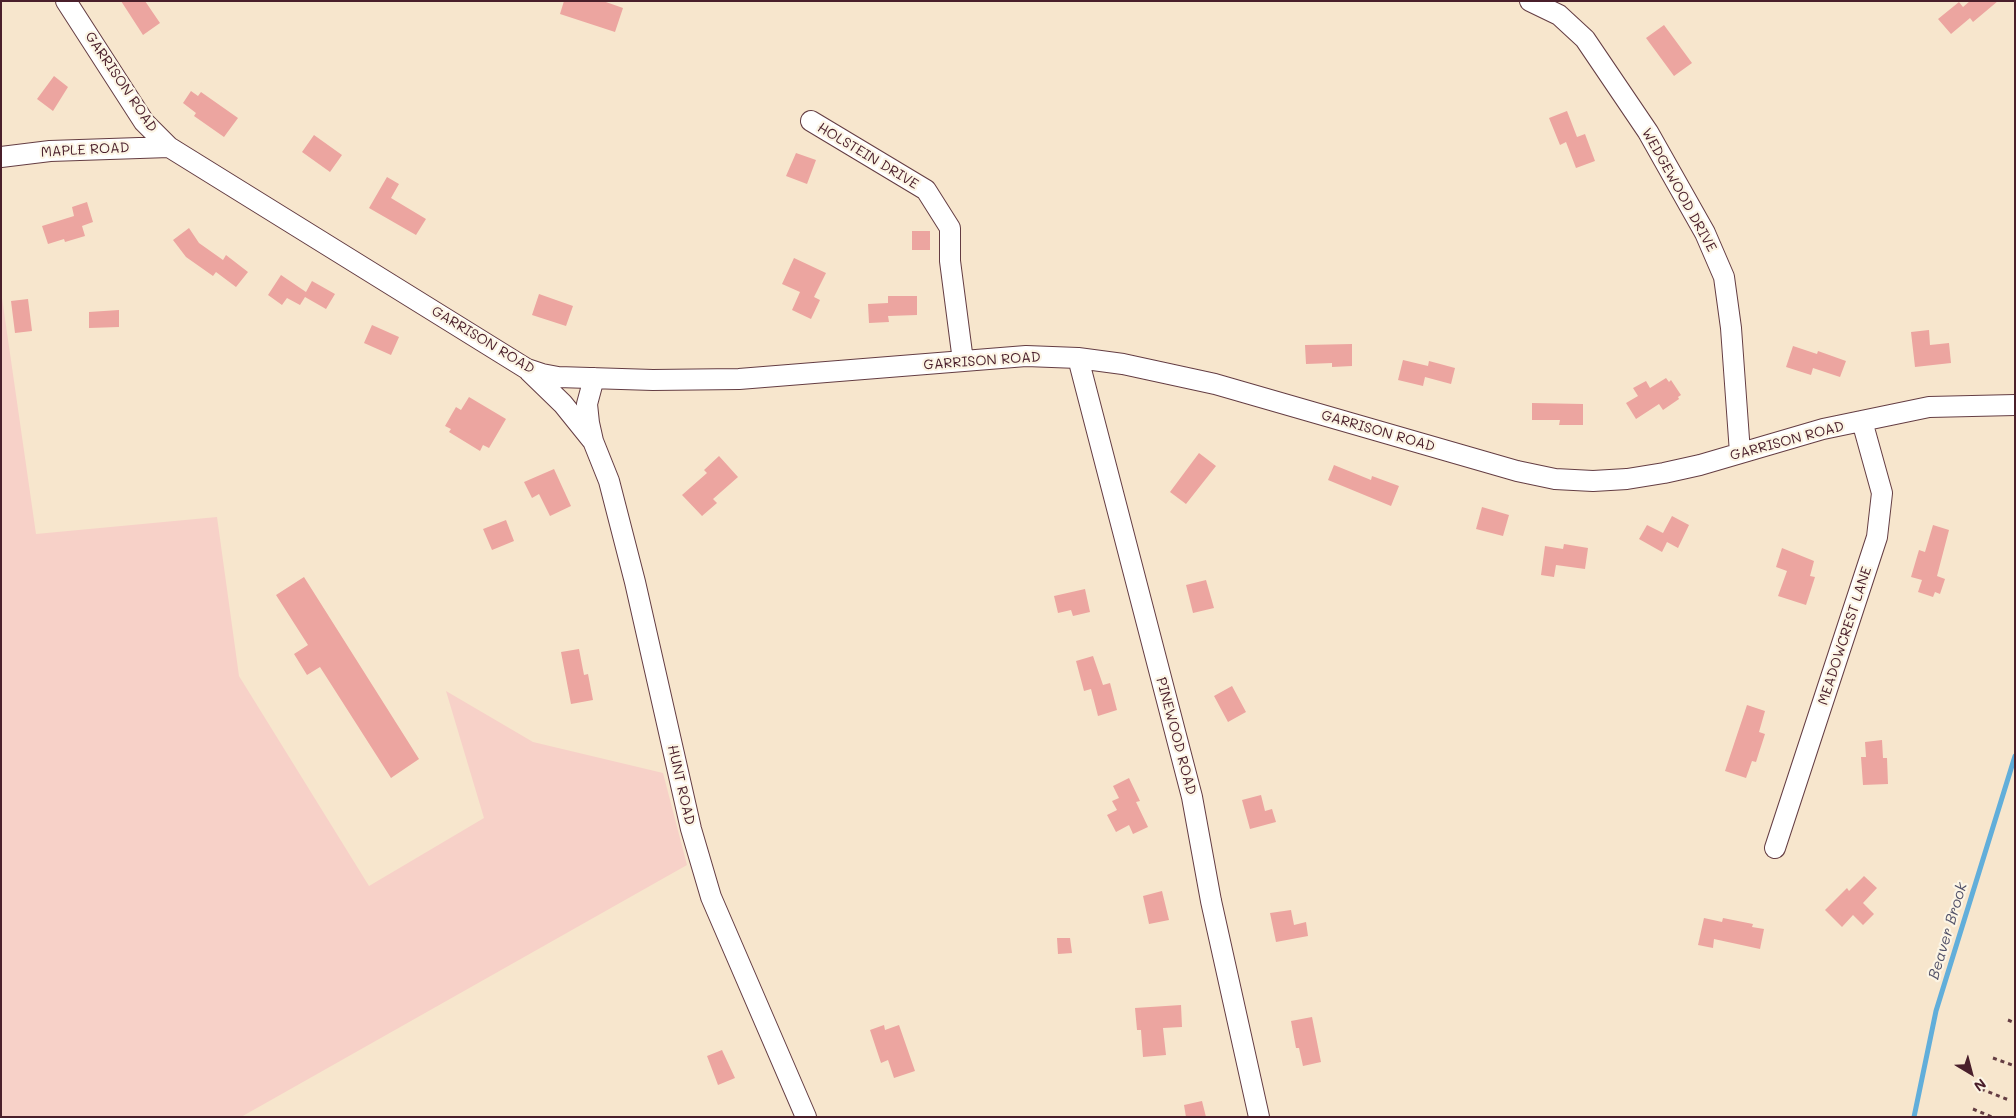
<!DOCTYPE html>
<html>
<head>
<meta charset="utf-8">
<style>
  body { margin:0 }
  #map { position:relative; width:2016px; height:1118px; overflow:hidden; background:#f7e6cd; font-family:Mali,sans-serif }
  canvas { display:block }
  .frame { position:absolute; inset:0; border:2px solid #4a1f2b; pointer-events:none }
  .north { position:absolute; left:1946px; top:1048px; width:50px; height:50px; -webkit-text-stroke:4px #fcf5e5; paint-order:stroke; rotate:143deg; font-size:14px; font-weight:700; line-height:20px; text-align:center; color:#4a1f2b }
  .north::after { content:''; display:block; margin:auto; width:18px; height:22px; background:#4a1f2b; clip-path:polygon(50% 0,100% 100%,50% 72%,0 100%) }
</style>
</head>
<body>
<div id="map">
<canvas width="2016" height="1118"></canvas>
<div class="frame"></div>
<div class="north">N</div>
</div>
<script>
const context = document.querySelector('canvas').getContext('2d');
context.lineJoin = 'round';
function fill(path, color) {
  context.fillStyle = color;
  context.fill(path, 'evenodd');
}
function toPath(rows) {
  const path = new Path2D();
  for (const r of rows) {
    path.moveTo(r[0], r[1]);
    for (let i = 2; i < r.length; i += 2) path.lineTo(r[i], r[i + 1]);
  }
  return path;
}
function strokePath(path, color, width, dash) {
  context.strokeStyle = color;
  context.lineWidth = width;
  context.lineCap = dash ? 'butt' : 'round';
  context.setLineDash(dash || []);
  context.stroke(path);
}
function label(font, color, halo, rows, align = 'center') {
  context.font = font + ' Mali,sans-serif';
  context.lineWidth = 4.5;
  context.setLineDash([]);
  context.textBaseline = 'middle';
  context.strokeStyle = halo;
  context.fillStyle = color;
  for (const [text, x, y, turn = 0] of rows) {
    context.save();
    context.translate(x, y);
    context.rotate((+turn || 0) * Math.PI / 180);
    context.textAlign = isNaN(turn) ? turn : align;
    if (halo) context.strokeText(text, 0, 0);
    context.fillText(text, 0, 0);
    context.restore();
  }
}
fill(toPath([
  [1,291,36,534,217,517,239,676,369,886,484,818,446,691,533,742,663,773,687,865,241,1117,1,1117]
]), '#f7d1c8');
strokePath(toPath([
  [1914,1117,1936,1011,2015,756]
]), '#61aeda', 5);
fill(toPath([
  [121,1,145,1,160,23,143,35],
  [564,1,603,1,623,8,615,32,560,14],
  [1970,1,1998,1,1973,22,1970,18,1951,34,1938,19,1959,2,1963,7],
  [1664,25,1692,63,1674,76,1646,38],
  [54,76,68,87,53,111,37,99],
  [191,91,198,96,201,92,238,118,224,137,194,116,196,113,183,103],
  [1567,111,1577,137,1585,134,1595,161,1576,168,1566,142,1560,145,1549,118],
  [314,135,342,155,330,172,302,152],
  [796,153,816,160,807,184,786,176],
  [387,177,399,184,391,198,426,219,416,235,369,208],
  [87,202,93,222,82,226,85,236,65,242,64,239,48,244,42,226,74,216,72,207],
  [189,228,199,243,223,260,226,255,248,272,236,287,216,272,213,276,186,257,173,240],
  [912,231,930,231,930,250,912,250],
  [794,258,826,273,814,297,820,300,811,319,792,310,800,292,782,284],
  [281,275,306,292,312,281,335,294,326,309,305,297,300,305,287,298,282,305,268,295],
  [539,294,573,306,566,326,532,315],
  [888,296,917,296,917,315,888,316,889,322,869,323,868,304,888,303],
  [28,299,32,331,15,333,11,301],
  [119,310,119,327,89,328,89,312],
  [372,325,399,337,391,355,364,343],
  [1929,330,1930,345,1949,343,1951,363,1915,367,1911,332],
  [1352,344,1352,366,1332,367,1332,363,1306,364,1305,345],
  [1793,346,1817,354,1818,351,1846,361,1840,377,1813,368,1811,375,1786,367],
  [1403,360,1428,366,1429,361,1455,368,1451,384,1425,377,1423,386,1398,380],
  [1666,378,1669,382,1671,380,1681,395,1678,397,1679,399,1663,410,1659,404,1636,419,1626,403,1638,396,1633,388,1646,381,1650,388],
  [469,397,506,419,489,448,483,445,480,451,449,432,451,429,445,426,456,407,461,410],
  [1532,403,1583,404,1583,425,1559,425,1560,420,1532,420],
  [1199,453,1216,466,1186,504,1170,492],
  [719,456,738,477,713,499,717,503,702,516,682,495,707,473,704,470],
  [1334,465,1371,480,1372,476,1399,486,1391,506,1328,480],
  [554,469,571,506,550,516,539,494,532,498,524,482],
  [1482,507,1509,515,1503,536,1476,529],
  [1672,516,1689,525,1678,548,1667,542,1662,552,1639,539,1647,525,1663,533],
  [506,520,514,541,492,550,483,529],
  [1933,525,1949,530,1937,576,1945,579,1940,594,1935,592,1933,597,1918,592,1922,580,1911,577,1919,550,1925,552],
  [1564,544,1588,548,1585,569,1556,565,1554,577,1541,575,1545,546,1563,549],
  [1782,548,1814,561,1810,576,1815,577,1806,605,1778,596,1787,571,1776,567],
  [304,577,419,759,391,778,320,667,307,675,294,654,308,645,276,595],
  [1206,580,1214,608,1193,613,1186,585],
  [1085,589,1090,612,1073,616,1071,610,1058,613,1054,596],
  [579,649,584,675,588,674,593,700,571,704,561,652],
  [1093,656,1103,685,1110,683,1117,710,1098,716,1091,689,1084,691,1076,661],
  [1232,686,1246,712,1228,722,1214,696],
  [1747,705,1765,711,1759,732,1765,734,1756,762,1752,761,1746,778,1725,771],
  [1882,740,1883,758,1887,758,1888,784,1863,785,1861,757,1866,757,1865,742],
  [1129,778,1140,801,1136,802,1148,827,1133,834,1129,825,1116,832,1107,815,1117,810,1112,801,1119,798,1113,786],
  [1261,795,1265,811,1272,809,1276,822,1250,829,1242,800],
  [1864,876,1877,888,1863,903,1874,914,1863,925,1853,915,1842,927,1825,910,1847,888,1849,891],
  [1162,891,1169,920,1149,924,1143,896],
  [1291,910,1294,925,1306,922,1308,936,1276,942,1270,913],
  [1704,918,1722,922,1723,918,1753,924,1752,927,1764,929,1760,949,1714,939,1713,948,1698,945],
  [1057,938,1070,938,1072,953,1058,954],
  [1181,1005,1182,1027,1163,1028,1166,1055,1143,1057,1141,1030,1137,1030,1135,1008],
  [1312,1017,1321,1062,1303,1066,1299,1048,1296,1048,1291,1021],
  [884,1025,885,1030,899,1025,915,1071,894,1078,888,1060,881,1063,870,1030],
  [722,1050,735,1078,718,1085,707,1056],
  [1202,1101,1206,1117,1186,1117,1184,1105]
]), '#eca5a0');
const minor = toPath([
  [66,1,144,122,169,147,527,369,542,374,558,377,653,380,739,379,1026,356,1078,358,1123,364,1215,384,1517,471,1555,479,1593,481,1627,479,1664,473,1700,465,1823,429,1929,407,2015,405],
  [1530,1,1559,15,1585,39,1648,132,1705,233,1724,277,1731,328,1740,453],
  [811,121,926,190,950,228,950,261,963,361],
  [1,157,50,151,169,147],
  [1078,358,1192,797,1211,901,1259,1117],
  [529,371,563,404,592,440],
  [594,378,587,404,589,423,593,441,609,481,635,582,691,829,711,897,806,1117],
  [1775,848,1877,537,1882,493,1862,421]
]);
strokePath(minor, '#643d43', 22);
strokePath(toPath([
  [2008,1020,2015,1023],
  [1993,1058,2015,1066],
  [1981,1089,2009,1100],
  [1973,1109,1992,1117]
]), '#643d43', 3, [4, 4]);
strokePath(minor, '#fff', 20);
label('14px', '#4a1f2b', '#fcf5e5', [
  ["GARRISON ROAD",121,82,56],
  ["MAPLE ROAD",85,150,-3],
  ["HOLSTEIN DRIVE",868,156,31],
  ["WEDGEWOOD DRIVE",1679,190,61],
  ["GARRISON ROAD",483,340,31],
  ["GARRISON ROAD",982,361,-4],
  ["GARRISON ROAD",1378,431,16],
  ["GARRISON ROAD",1787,441,-15],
  ["MEADOWCREST LANE",1845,636,-72],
  ["PINEWOOD ROAD",1176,736,75],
  ["HUNT ROAD",681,785,77]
]);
label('italic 15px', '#525168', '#fcf5e5', [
  ["Beaver Brook",1948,931,-73]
]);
</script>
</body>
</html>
